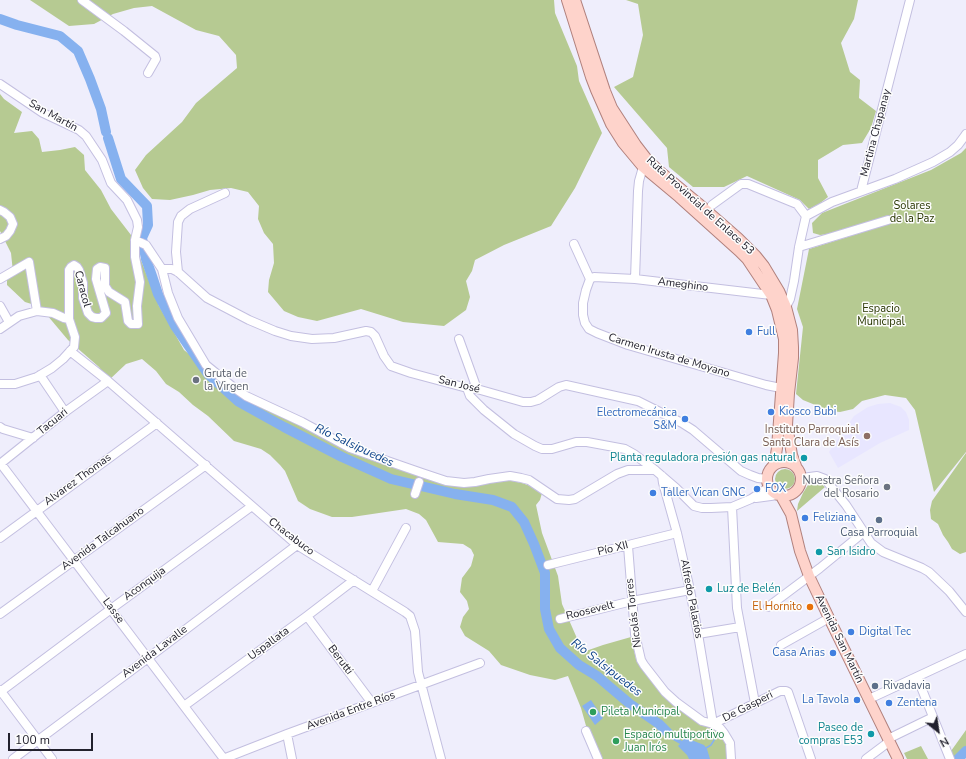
<!DOCTYPE html>
<html>
<head>
<meta charset="utf-8">
<style>
  body { margin:0 }
  #map { position:relative; width:966px; height:759px; overflow:hidden; background:#efeefc; font-family:"Nunito Sans",sans-serif }
  canvas { display:block }
  .north { position:absolute; left:918px; top:711px; width:40px; height:40px; -webkit-text-stroke:3px #fdfdfd; paint-order:stroke; rotate:150deg; font-size:11px; font-weight:700; line-height:16px; text-align:center; color:#22212d }
  .north::after { content:''; display:block; margin:auto; width:14px; height:18px; background:#22212d; clip-path:polygon(50% 0,100% 100%,50% 72%,0 100%) }
  .scale { position:absolute; left:8px; top:733px; width:85px; height:18px; box-sizing:border-box; border:2px solid #22212d; border-top:0; padding-left:5px; font-size:12px; line-height:14px; white-space:nowrap; color:#22212d; -webkit-text-stroke:3px #fdfdfd; paint-order:stroke }
</style>
</head>
<body>
<div id="map">
<canvas width="966" height="759"></canvas>
<div class="north">N</div>
<div class="scale">100 m</div>
</div>
<script>
const context = document.querySelector('canvas').getContext('2d');
context.lineJoin = 'round';
function fill(path, color) {
  context.fillStyle = color;
  context.fill(path, 'evenodd');
}
function toPath(rows) {
  const path = new Path2D();
  for (const r of rows) {
    if (r.length === 3) {
      path.moveTo(r[0] + r[2], r[1]);
      path.arc(r[0], r[1], r[2], 0, 2 * Math.PI);
      continue;
    }
    path.moveTo(r[0], r[1]);
    for (let i = 2; i < r.length; i += 2) path.lineTo(r[i], r[i + 1]);
  }
  return path;
}
function strokePath(path, color, width, dash) {
  context.strokeStyle = color;
  context.lineWidth = width;
  context.lineCap = dash ? 'butt' : 'round';
  context.setLineDash(dash || []);
  context.stroke(path);
}
function label(font, color, halo, rows, align = 'center') {
  context.font = font + ' "Nunito Sans",sans-serif';
  context.lineWidth = 3;
  context.setLineDash([]);
  context.textBaseline = 'middle';
  context.strokeStyle = halo;
  context.fillStyle = color;
  for (const [text, x, y, turn = 0] of rows) {
    context.save();
    context.translate(x, y);
    context.rotate((+turn || 0) * Math.PI / 180);
    context.textAlign = isNaN(turn) ? turn : align;
    if (halo) context.strokeText(text, 0, 0);
    context.fillText(text, 0, 0);
    context.restore();
  }
}
fill(toPath([
  [890,403,901,407,906,412,909,420,909,430,880,443,838,468,829,452,854,416,868,407,878,404]
]), '#e8e6ff');
fill(toPath([
  [30,0,554,0,555,13,577,66,579,81,602,133,575,188,551,226,504,245,475,260,472,271,466,281,470,297,466,310,444,326,403,322,361,309,317,321,298,317,284,311,268,292,269,280,274,263,273,244,264,233,258,219,259,206,248,192,231,188,210,190,193,195,170,200,152,199,143,188,135,170,146,155,182,122,196,103,237,68,236,55,219,36,196,30,152,6,134,8,113,14,94,24,69,26],
  [626,0,858,0,854,19,841,43,850,72,860,80,859,98,876,111,871,128,862,143,843,145,818,160,818,178,828,197,819,204,809,209,800,200,747,176,724,187,693,187,669,167,667,148,614,87,633,77,643,35,638,4],
  [0,94,4,99,22,112,14,133,32,131,39,139,42,152,60,150,75,147,84,155,85,170,101,190,111,209,131,235,159,306,184,350,244,399,283,417,329,441,362,457,440,483,459,485,507,480,522,483,536,488,542,493,540,500,536,505,542,533,558,576,562,604,583,652,603,645,631,637,636,659,664,697,678,708,702,722,713,726,726,739,729,759,600,759,588,733,581,708,568,676,555,680,530,675,501,665,489,651,465,636,460,627,463,617,469,609,467,601,460,592,462,578,471,566,474,555,471,549,463,544,438,542,426,520,419,514,406,509,352,517,332,517,310,509,298,501,285,471,280,465,270,455,261,449,234,441,208,416,193,405,179,392,166,384,156,371,142,359,126,364,108,381,99,367,68,340,47,315,38,306,25,302,7,285,7,277,13,272,11,253,0,231],
  [966,148,966,452,934,492,915,410,906,398,885,395,862,401,853,409,840,412,830,411,803,400,796,394,803,327,797,309,809,249,892,223,889,217,829,234,820,235,813,233,812,223,822,213,931,170,961,153],
  [966,453,966,552,960,554,952,549,948,542,943,535,938,524,931,519,930,510,932,501],
  [785,479,10],
  [812,483,821,484,825,487,797,511,798,504,803,493,808,485],
  [966,730,966,754,962,759,955,759,951,751],
  [921,746,928,759,907,759,904,753]
]), '#b6ca92');
fill(toPath([
  [591,700,603,718,595,725,582,706],
  [659,724,670,734,682,741,684,739,689,739,704,745,707,749,710,759,689,759,687,755,678,746,680,744,673,740,661,728]
]), '#86b1ef');
strokePath(toPath([
  [706,748,711,745,716,737,722,738,725,741]
]), '#86b1ef', 1.5);
strokePath(toPath([
  [0,19,17,25,60,36,78,51,90,79,101,109,106,132],
  [108,138,121,179,147,206,148,225,142,238,146,259,152,276,158,294,175,326,208,374,239,402,284,427,342,457,391,479,455,494,493,500,512,507,524,522,534,544,545,573,545,609,549,629,560,648,579,665,597,676,630,704,659,724,668,733],
  [958,759,966,751]
]), '#86b1ef', 10);
const minor = toPath([
  [82,0,124,31,155,56,156,59,148,73],
  [0,84,43,113,79,130,86,136,102,160,111,183,127,200,137,220,138,227,135,240,135,257,140,282,137,306,138,324,131,324,128,321,125,302,109,292,105,286,105,268,100,267,97,269,96,279,106,313,101,318,96,318,92,317,88,313,83,298,83,283,79,270,77,267,74,265,71,267,69,270,69,319,75,337,74,347,63,359,52,368,37,377,15,384,0,384],
  [861,191,910,0],
  [712,205,741,184,748,184,792,202,797,204,806,216],
  [0,210,4,212,10,217,13,224,10,231,6,236,0,239],
  [135,240,146,245,162,269,168,293,178,318,206,365,233,387,246,396,302,422,350,448,422,473,446,481,464,483,475,482,489,479,510,476,521,478,529,480,557,499,569,500,575,499,617,474,628,470,655,470],
  [574,244,590,279],
  [799,247,888,220],
  [162,269,172,269,178,272,207,298,249,320,275,331,291,336,312,339,334,338,366,331,371,332,375,336,384,356,391,366,411,373,467,388,477,389,523,402,531,402,538,400,559,387,566,385,638,401,682,423,693,430,741,471,750,475,758,478,767,479],
  [178,272,176,252,178,222,181,216,190,209,225,193],
  [0,279,29,262,37,311],
  [635,279,638,191,639,181,643,167],
  [771,295,635,279,594,277,590,279,586,290,583,303,583,315,585,323,589,329,597,333,628,345,766,385,781,388],
  [0,306,9,322],
  [784,309,786,307,790,299,794,281,799,247,806,216,832,202,895,179,933,162,950,152,958,145,964,137,966,134],
  [0,329,19,316,37,311,53,313,64,318,69,319],
  [459,339,477,389],
  [70,351,108,381,297,545,405,612,410,616,415,631,418,672,441,759],
  [40,375,65,412],
  [467,388,470,396,484,410,514,434,535,446,542,449,552,449,576,442,587,442,625,449,634,454,655,470,676,488,694,506,702,508,711,508,732,507,751,499,769,487],
  [0,427,3,429,33,438],
  [0,464,65,412,108,381],
  [1,464,224,759],
  [662,476,663,483,677,533,690,590,698,634,713,724,780,691,786,691,788,692,811,759],
  [802,478,817,476,825,479,846,505,871,543,883,552,922,568,929,572,949,591,966,612],
  [415,494,419,482],
  [756,498,778,495],
  [732,507,737,608,755,703],
  [0,538,157,423],
  [628,546,635,634,641,660,644,665,665,692,676,702,702,721,713,724,720,728,724,733,730,743,731,759],
  [548,565,677,533],
  [372,591,406,528],
  [768,607,820,568,864,532],
  [0,614,206,465],
  [307,616,372,703],
  [560,619,632,601,690,590],
  [698,634,740,627],
  [781,645,829,618],
  [917,677,950,759],
  [0,690,52,759],
  [0,692,111,609,252,506],
  [869,699,966,654],
  [184,706,307,616,354,580],
  [586,731,598,759],
  [287,734,292,759],
  [13,759,148,658,297,545],
  [223,759,287,734,480,663],
  [866,759,886,744,892,737,933,717]
]);
const major = toPath([
  [567,0,591,77,596,90,611,124,623,143,643,167,679,197,739,251,747,259,771,295,777,310,784,339,784,353,777,448,775,461,773,466],
  [575,0,605,91,612,108,636,145,646,158,657,169,698,203,738,238,756,256,764,266,779,291,786,307,792,330,793,347,793,358,789,393,787,425,792,455,796,466],
  [784,479,17],
  [781,496,791,514,800,551,809,576,829,618,898,759]
]);
strokePath(minor, '#c3bfe0', 10);
strokePath(major, '#b1817d', 12);
strokePath(minor, '#fff', 8);
strokePath(major, '#fed3cb', 10);
for (const [x, y, r, color] of [
  [749,332,4,"#3f7fe0"],
  [196,380,4,"#6b7280"],
  [771,412,4,"#3f7fe0"],
  [685,419,4,"#3f7fe0"],
  [867,436,4,"#8d6e63"],
  [804,458,4,"#0f9aa8"],
  [887,487,4,"#6b7280"],
  [757,489,4,"#3f7fe0"],
  [653,493,4,"#3f7fe0"],
  [805,518,4,"#3f7fe0"],
  [879,520,4,"#5c6f8a"],
  [819,552,4,"#0f9aa8"],
  [709,589,4,"#0f9aa8"],
  [810,607,4,"#e8710a"],
  [851,632,4,"#3f7fe0"],
  [833,653,4,"#3f7fe0"],
  [875,686,4,"#5c6f8a"],
  [857,700,4,"#3f7fe0"],
  [889,703,4,"#3f7fe0"],
  [593,712,4,"#2e9e5b"],
  [871,734,4,"#0f9aa8"],
  [616,741,4,"#2e9e5b"]
]) {
  const dot = new Path2D();
  dot.arc(x, y, r, 0, 2 * Math.PI);
  context.fillStyle = color;
  context.fill(dot);
  strokePath(dot, '#fdfdfd', 1.5);
}
label('11px', '#22212d', '#fdfdfd', [
  ["San Martín",53,116,29],
  ["Martina Chapanay",876,133,-75],
  ["Ruta Provincial de Enlace 53",700,206,42],
  ["Ameghino",683,285,7],
  ["Caracol",82,289,75],
  ["Carmen Irusta de Moyano",669,356,17],
  ["San José",459,385,14],
  ["Tacuari",53,422,-39],
  ["Alvarez Thomas",78,480,-36],
  ["Chacabuco",291,537,37],
  ["Avenida Talcahuano",103,539,-36],
  ["Pío XII",613,549,-14],
  ["Aconquija",145,584,-36],
  ["Alfredo Palacios",691,599,79],
  ["Lasse",113,611,53],
  ["Roosevelt",590,611,-14],
  ["Nicolás Torres",634,613,-97],
  ["Avenida San Martín",839,639,64],
  ["Uspallata",269,644,-36],
  ["Avenida Lavalle",155,652,-37],
  ["Berutti",340,660,53],
  ["De Gasperi",748,707,-27],
  ["Avenida Entre Ríos",351,711,-20]
]);
label('11px', '#283600', '#fdfdfd', [
  ["Solares",912,206],
  ["de la Paz",912,219],
  ["Espacio",881,309],
  ["Municipal",881,322]
]);
label('11px', '#366cbe', '#fdfdfd', [
  ["Full",757,332],
  ["Kiosco Bubi",779,412],
  ["Electromecánica",677,413,"right"],
  ["S&M",677,426,"right"],
  ["FOX",765,489],
  ["Taller Vican GNC",661,493],
  ["Feliziana",813,518],
  ["Digital Tec",859,632],
  ["Casa Arias",825,653,"right"],
  ["La Tavola",849,700,"right"],
  ["Zentena",897,703]
], 'left');
label('11px', '#5b616d', '#fdfdfd', [
  ["Gruta de",204,374],
  ["la Virgen",204,387],
  ["Nuestra Señora",879,481,"right"],
  ["del Rosario",879,494,"right"]
], 'left');
label('11px', '#785e54', '#fdfdfd', [
  ["Instituto Parroquial",859,430],
  ["Santa Clara de Asís",859,443]
], 'right');
label('11px', '#0d838f', '#fdfdfd', [
  ["Planta reguladora presión gas natural",796,458],
  ["San Isidro",827,552,"left"],
  ["Luz de Belén",717,589,"left"],
  ["Paseo de",863,728],
  ["compras E53",863,741]
], 'right');
label('11px', '#4e5e75', '#fdfdfd', [
  ["Casa Parroquial",879,533],
  ["Rivadavia",883,686,"left"]
]);
label('11px', '#c56008', '#fdfdfd', [
  ["El Hornito",802,607]
], 'right');
label('11px', '#27864d', '#fdfdfd', [
  ["Pileta Municipal",601,712],
  ["Espacio multiportivo",624,735],
  ["Juan Irós",624,748]
], 'left');
label('italic 12px', '#0a4088', '#fdfdfd', [
  ["Río Salsipuedes",354,446,25],
  ["Río Salsipuedes",606,668,38]
]);
</script>
</body>
</html>
